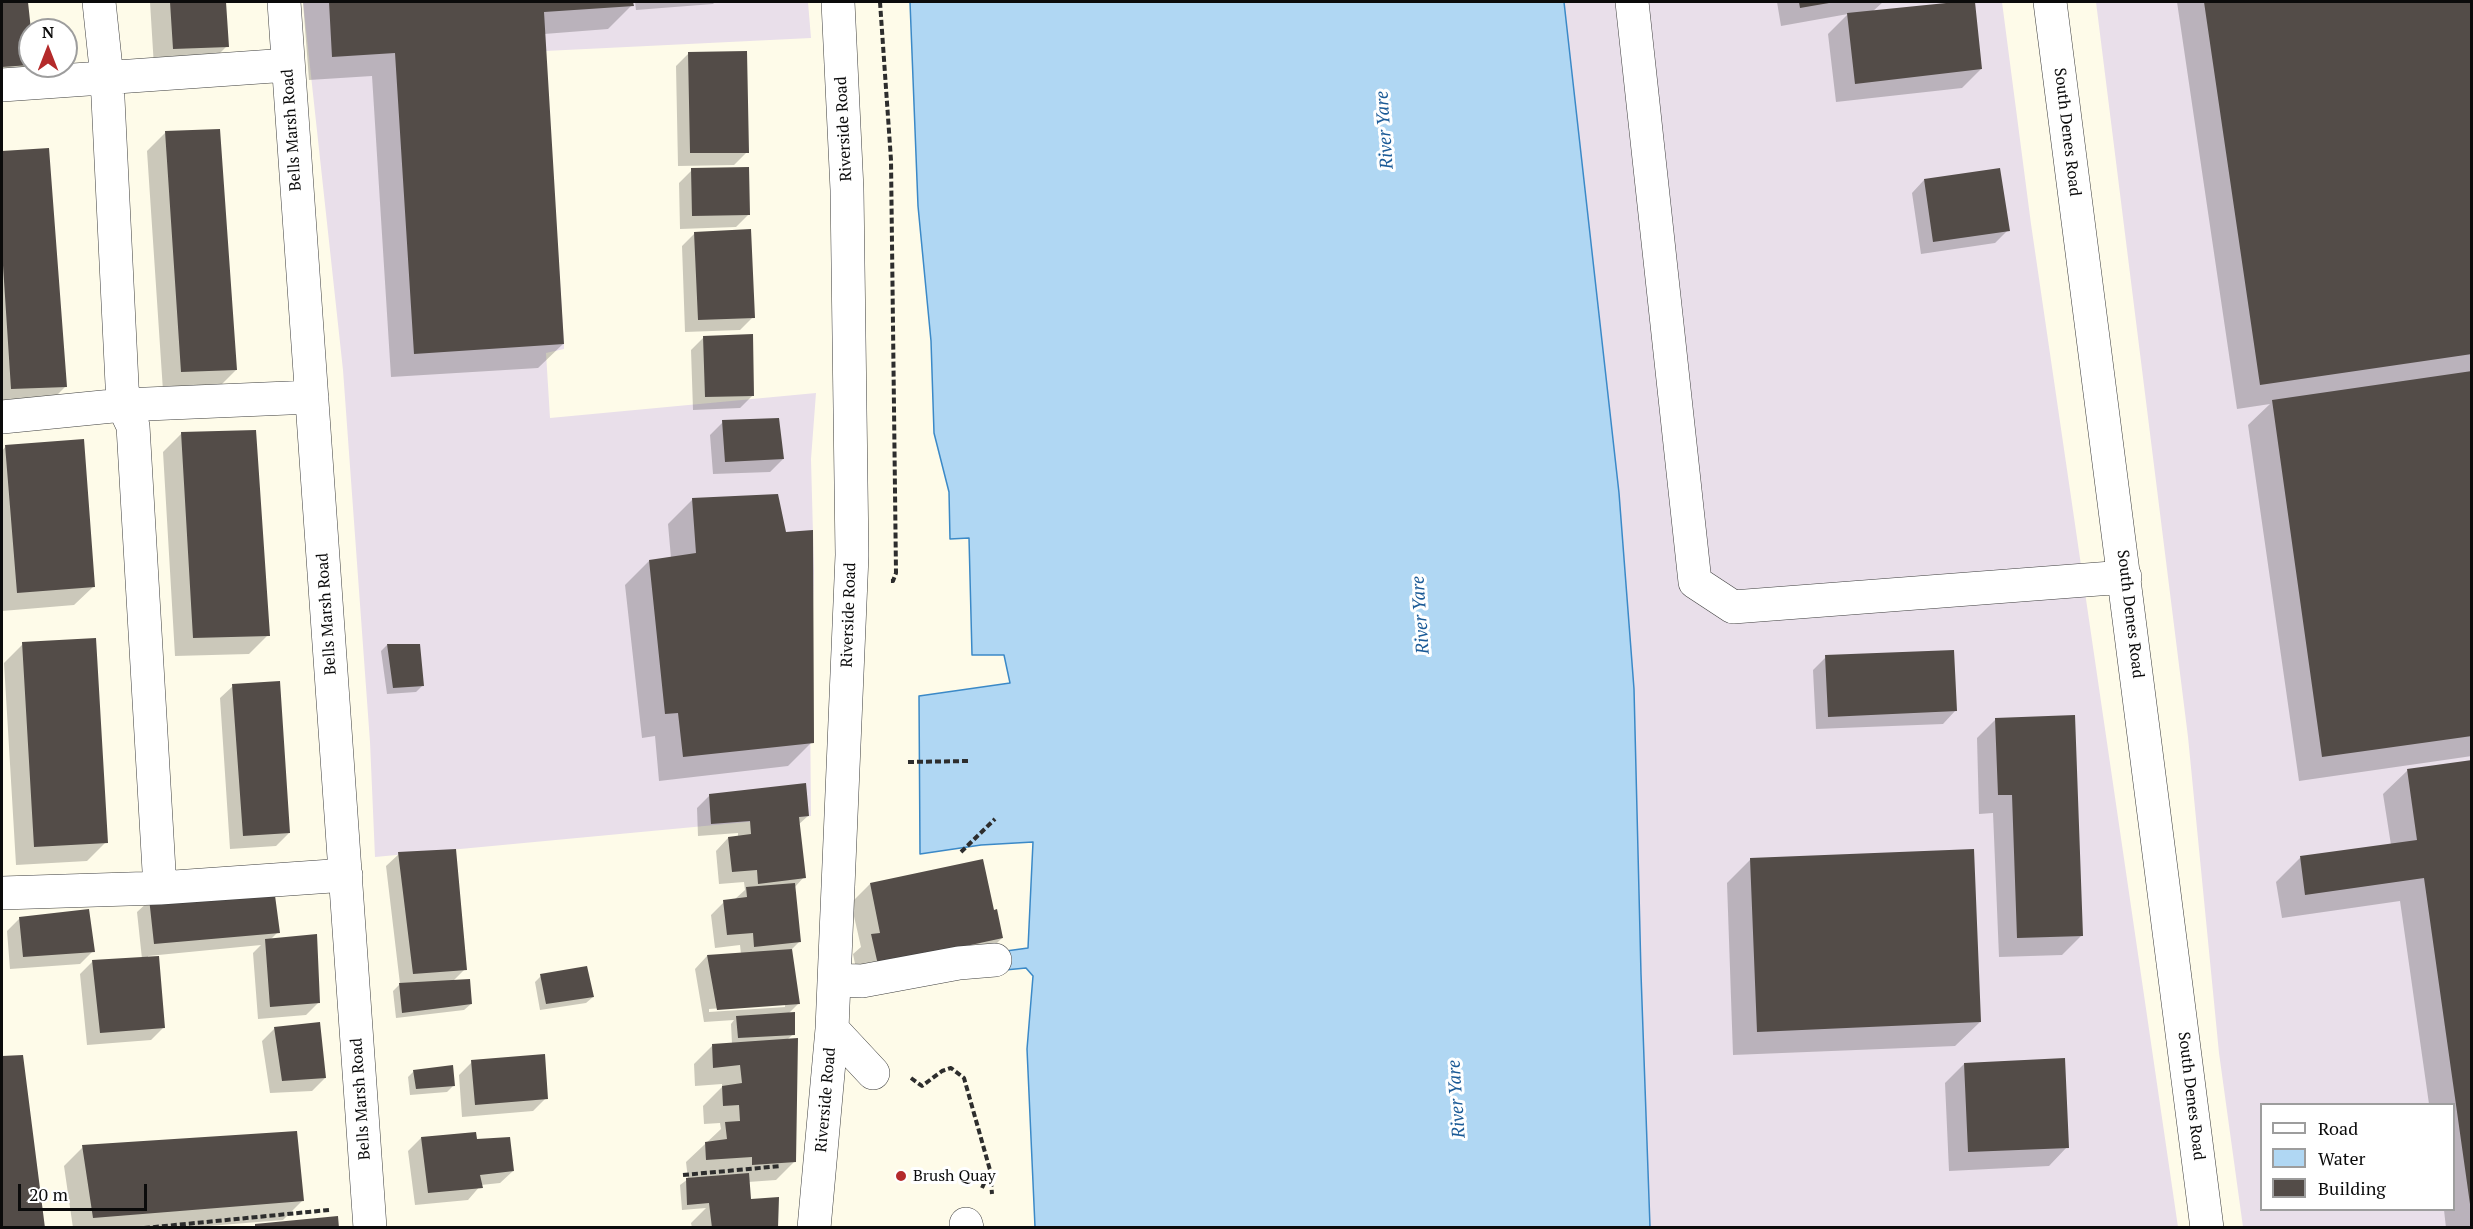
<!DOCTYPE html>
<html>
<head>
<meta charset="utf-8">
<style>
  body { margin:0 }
  #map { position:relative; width:2473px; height:1229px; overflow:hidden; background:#fefbe9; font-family:"PT Serif",serif }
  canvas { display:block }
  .frame { position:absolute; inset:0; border:3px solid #0b0b0b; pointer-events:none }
  .legend { position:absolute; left:2260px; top:1103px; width:195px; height:108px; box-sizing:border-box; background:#fff; border:2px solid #9d9d9d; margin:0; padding:8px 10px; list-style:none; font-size:18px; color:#0b0b0b }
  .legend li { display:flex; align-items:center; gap:12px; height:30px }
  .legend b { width:30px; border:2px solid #9d9d9d }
  .north { position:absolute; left:18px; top:18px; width:60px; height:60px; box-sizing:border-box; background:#fff; border:2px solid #9d9d9d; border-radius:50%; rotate:0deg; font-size:16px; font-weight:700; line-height:24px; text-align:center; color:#0b0b0b }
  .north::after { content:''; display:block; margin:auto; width:21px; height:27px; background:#b42a2a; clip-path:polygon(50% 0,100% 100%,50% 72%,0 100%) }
  .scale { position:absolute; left:18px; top:1184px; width:129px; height:27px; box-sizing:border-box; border:3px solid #0b0b0b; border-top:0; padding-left:8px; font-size:18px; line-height:21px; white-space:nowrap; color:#0b0b0b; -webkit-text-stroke:4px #fff; paint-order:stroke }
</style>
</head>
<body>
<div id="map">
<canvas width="2473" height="1229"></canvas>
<div class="frame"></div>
<ul class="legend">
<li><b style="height:8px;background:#fff"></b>Road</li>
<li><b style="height:16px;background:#b0d7f3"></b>Water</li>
<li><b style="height:16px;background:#534c48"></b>Building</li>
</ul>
<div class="north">N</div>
<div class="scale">20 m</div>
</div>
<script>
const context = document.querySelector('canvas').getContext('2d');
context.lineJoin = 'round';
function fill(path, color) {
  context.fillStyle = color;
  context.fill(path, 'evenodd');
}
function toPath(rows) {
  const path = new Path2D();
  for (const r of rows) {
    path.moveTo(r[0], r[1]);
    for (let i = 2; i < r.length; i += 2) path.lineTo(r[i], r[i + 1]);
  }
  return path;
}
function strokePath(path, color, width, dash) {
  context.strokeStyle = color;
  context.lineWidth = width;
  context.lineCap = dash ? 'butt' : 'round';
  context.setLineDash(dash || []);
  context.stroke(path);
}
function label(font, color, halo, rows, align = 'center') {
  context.font = font + ' "PT Serif",serif';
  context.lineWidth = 6;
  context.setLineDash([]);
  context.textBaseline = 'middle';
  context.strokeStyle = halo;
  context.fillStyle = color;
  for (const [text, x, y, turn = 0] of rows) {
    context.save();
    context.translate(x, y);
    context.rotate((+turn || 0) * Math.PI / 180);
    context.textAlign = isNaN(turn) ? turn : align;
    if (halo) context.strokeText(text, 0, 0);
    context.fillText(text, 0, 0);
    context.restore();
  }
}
fill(toPath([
  [303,2,808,2,811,38,545,51,564,344,564,349,546,353,550,418,816,393,811,459,814,572,810,704,811,816,375,857,370,742,343,370],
  [1564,2,2002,2,2031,224,2178,1227,1650,1227,1641,974,1587,223],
  [2096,2,2471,2,2471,1227,2243,1227,2219,1053,2188,737],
  [2262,1104,2454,1104,2454,1210,2262,1210]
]), '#e9dfea');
const water = toPath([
  [910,2,1564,2,1619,493,1634,689,1641,974,1650,1227,1035,1227,1027,1049,1033,976,1026,968,963,974,1006,951,1028,948,1033,842,981,845,920,854,919,696,1010,683,1004,655,972,655,969,538,950,539,949,492,934,433,931,341,918,206,910,2]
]);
fill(water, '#b0d7f3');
strokePath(water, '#3b89c7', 1.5);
fill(toPath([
  [2,2,26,2,31,66,15,83,2,84],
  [150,2,224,2,227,46,208,65,154,67],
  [303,2,632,2,632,5,608,29,544,34,563,344,538,368,391,377,372,76,309,80],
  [635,2,715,2,713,4,636,10],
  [1777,2,1883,2,1872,12,1973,2,1981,69,1962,88,1836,102,1828,34,1848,14,1781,26],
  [2177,2,2472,2,2472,756,2299,781,2248,425,2270,404,2237,409],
  [689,53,747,152,734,165,678,166,676,66],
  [166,132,236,370,217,389,163,391,147,151],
  [48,150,66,386,47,405,2,407,2,152],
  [692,170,749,214,736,227,680,229,679,183],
  [1924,180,2008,230,1995,243,1921,254,1912,193],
  [695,233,753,317,740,330,685,332,682,246],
  [704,337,753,395,740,408,693,410,691,350],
  [723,422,783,459,770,472,713,474,710,435],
  [182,433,268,635,249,654,175,656,163,452],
  [6,446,93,587,74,605,2,611,2,451],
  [693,499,812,742,788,766,659,781,655,736,642,738,625,585,649,561,671,558,668,524],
  [23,644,106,842,87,861,16,865,4,663],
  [387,645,422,686,416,692,387,694,381,651],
  [1826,657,1955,711,1943,724,1816,729,1813,670],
  [233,686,289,833,276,846,230,849,220,698],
  [1996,719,2081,936,2062,955,1999,957,1993,813,1979,814,1977,738],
  [2472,761,2472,1228,2446,1228,2444,1210,2454,1210,2454,1104,2429,1104,2400,901,2282,918,2276,882,2300,858,2391,845,2383,794,2408,770],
  [710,795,808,816,798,825,804,877,794,888,800,941,790,951,798,1004,788,1014,793,1034,787,1040,795,1161,776,1180,748,1182,750,1199,776,1228,692,1228,691,1223,706,1208,682,1210,680,1185,688,1179,686,1162,721,1129,720,1123,704,1124,703,1106,722,1087,722,1084,695,1086,694,1064,713,1045,732,1044,731,1024,734,1020,704,1022,695,969,707,956,741,954,740,945,715,948,711,915,724,902,734,900,745,890,744,882,719,884,716,851,728,838,738,837,738,833,698,836,697,808],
  [785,1004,785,1007,709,1012,709,1009],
  [399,854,465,969,453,981,471,1004,464,1010,396,1018,393,991,400,984,386,866],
  [1751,859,1980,1022,1955,1046,1733,1055,1727,883],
  [870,884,993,911,1002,938,983,957,859,983,853,954,861,947,851,903],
  [150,900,278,932,270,940,319,1002,306,1015,258,1019,253,953,261,945,148,956,163,1028,151,1040,87,1045,80,974,93,961,142,959,137,912],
  [20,918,93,951,80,964,10,969,7,931],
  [541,976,593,997,586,1003,540,1010,535,982],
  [275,1028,325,1078,312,1091,270,1093,262,1041],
  [21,1056,44,1228,2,1228,2,1058],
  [472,1062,546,1098,533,1111,462,1117,459,1075],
  [1964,1064,2067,1147,2049,1166,1949,1171,1945,1083],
  [414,1071,453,1086,447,1092,410,1095,408,1077],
  [421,1138,475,1141,513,1171,500,1183,481,1185,468,1200,415,1205,408,1151],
  [83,1147,302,1201,283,1220,183,1228,73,1228,64,1166]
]), '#0003');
fill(toPath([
  [2,2,28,2,31,30,30,65,2,67],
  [170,2,226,2,229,47,173,49],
  [329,2,633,2,634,6,544,12,564,344,414,354,395,53,332,57],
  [1799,2,1829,2,1829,3,1800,8],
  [1956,2,1975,2,1982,69,1855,84,1847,13],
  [2204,2,2472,2,2472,354,2260,385],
  [747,51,749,153,690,153,688,52],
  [220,129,237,370,181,372,165,131],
  [49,148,67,387,11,389,2,250,2,151],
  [749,167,750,215,692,216,691,168],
  [2000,168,2010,231,1933,242,1924,179],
  [751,229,755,318,698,320,694,232],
  [753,334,754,396,705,397,703,336],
  [2472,371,2472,736,2322,757,2272,400],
  [779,418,784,459,725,462,722,420],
  [256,430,270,636,193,638,181,432],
  [84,439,95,587,17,593,5,445],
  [778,494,786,532,813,530,814,743,683,757,678,713,665,714,649,560,696,553,692,498],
  [96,638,108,843,34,847,22,642],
  [387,644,420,644,424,686,393,688],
  [1954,650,1957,711,1828,717,1825,655],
  [280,681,290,833,243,836,232,684],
  [2075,715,2083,936,2017,938,2012,795,1998,795,1995,718],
  [2472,760,2472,1204,2470,1204,2424,878,2305,895,2300,856,2417,840,2407,769],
  [806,783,809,816,799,817,806,878,758,884,757,870,732,872,728,837,751,834,750,821,711,824,709,794],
  [456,849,467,970,413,974,398,852],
  [1974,849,1981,1022,1757,1032,1750,858],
  [983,859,994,910,997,909,1003,938,878,965,871,934,880,933,870,883],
  [795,883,801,942,754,947,753,933,727,935,723,900,747,897,746,887],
  [274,888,280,933,154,944,149,898],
  [89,909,95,952,23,957,19,917],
  [317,934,320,1003,270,1007,265,939],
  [792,949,800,1004,717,1010,707,955],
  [159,956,165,1028,100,1033,92,960],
  [587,966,594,997,546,1004,540,974],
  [470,979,472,1004,402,1013,399,983],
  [795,1012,795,1035,738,1038,736,1016],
  [320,1022,326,1078,282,1081,274,1027],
  [798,1038,796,1162,752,1165,752,1157,706,1160,705,1142,727,1139,725,1122,740,1121,739,1105,723,1106,722,1086,742,1083,740,1065,713,1068,712,1044],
  [545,1054,548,1099,475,1105,471,1060],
  [23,1055,45,1228,2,1228,2,1056],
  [2065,1058,2069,1148,1968,1152,1964,1063],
  [453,1065,455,1086,416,1089,413,1070],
  [297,1131,304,1201,93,1218,82,1145],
  [476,1132,477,1139,510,1137,514,1171,480,1175,483,1188,428,1193,421,1137],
  [749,1173,751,1199,779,1197,778,1228,712,1228,709,1203,687,1205,686,1178],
  [338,1216,339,1228,255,1228,255,1224]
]), '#534c48');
const minor = toPath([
  [99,2,107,78,123,405,133,426,160,888],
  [284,2,370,1228],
  [1632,2,1695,582,1733,607,2125,577],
  [2050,2,2207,1228],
  [2,85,288,65],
  [2,417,123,405,312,397],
  [2,893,160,888,346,875],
  [834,980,862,981,959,963,995,960],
  [832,1029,873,1073],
  [966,1224,967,1228],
  [814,1228,832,1029,852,555,847,190,838,2]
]);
strokePath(minor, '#3e3e3e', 34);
strokePath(toPath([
  [880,2,891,160,896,573,893,581,889,581],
  [908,762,968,761],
  [961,852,995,819],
  [911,1078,922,1086,942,1071,951,1068,964,1078,990,1170,992,1194],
  [683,1175,781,1166],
  [982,1188,990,1170],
  [144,1228,329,1210]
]), '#2d2d2d', 4, [6, 3]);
strokePath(minor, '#fff', 33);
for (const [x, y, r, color] of [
  [901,1176,6,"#b42a2a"]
]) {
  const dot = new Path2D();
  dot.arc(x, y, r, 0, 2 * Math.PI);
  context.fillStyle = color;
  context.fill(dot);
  strokePath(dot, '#fff', 2);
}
label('16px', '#0b0b0b', '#fff', [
  ["Riverside Road",844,129,-93],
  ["Bells Marsh Road",292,130,-94],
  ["South Denes Road",2067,132,83],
  ["Bells Marsh Road",327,614,-94],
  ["South Denes Road",2130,614,83],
  ["Riverside Road",849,615,-88],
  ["South Denes Road",2191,1096,83],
  ["Bells Marsh Road",361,1099,-94],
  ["Riverside Road",826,1100,-85]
]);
label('16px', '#0b0b0b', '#fff', [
  ["Brush Quay",913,1176]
], 'left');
label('italic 18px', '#1b5a96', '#fff', [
  ["River Yare",1385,130,-94],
  ["River Yare",1421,615,-94],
  ["River Yare",1457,1099,-94]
]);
</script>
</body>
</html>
